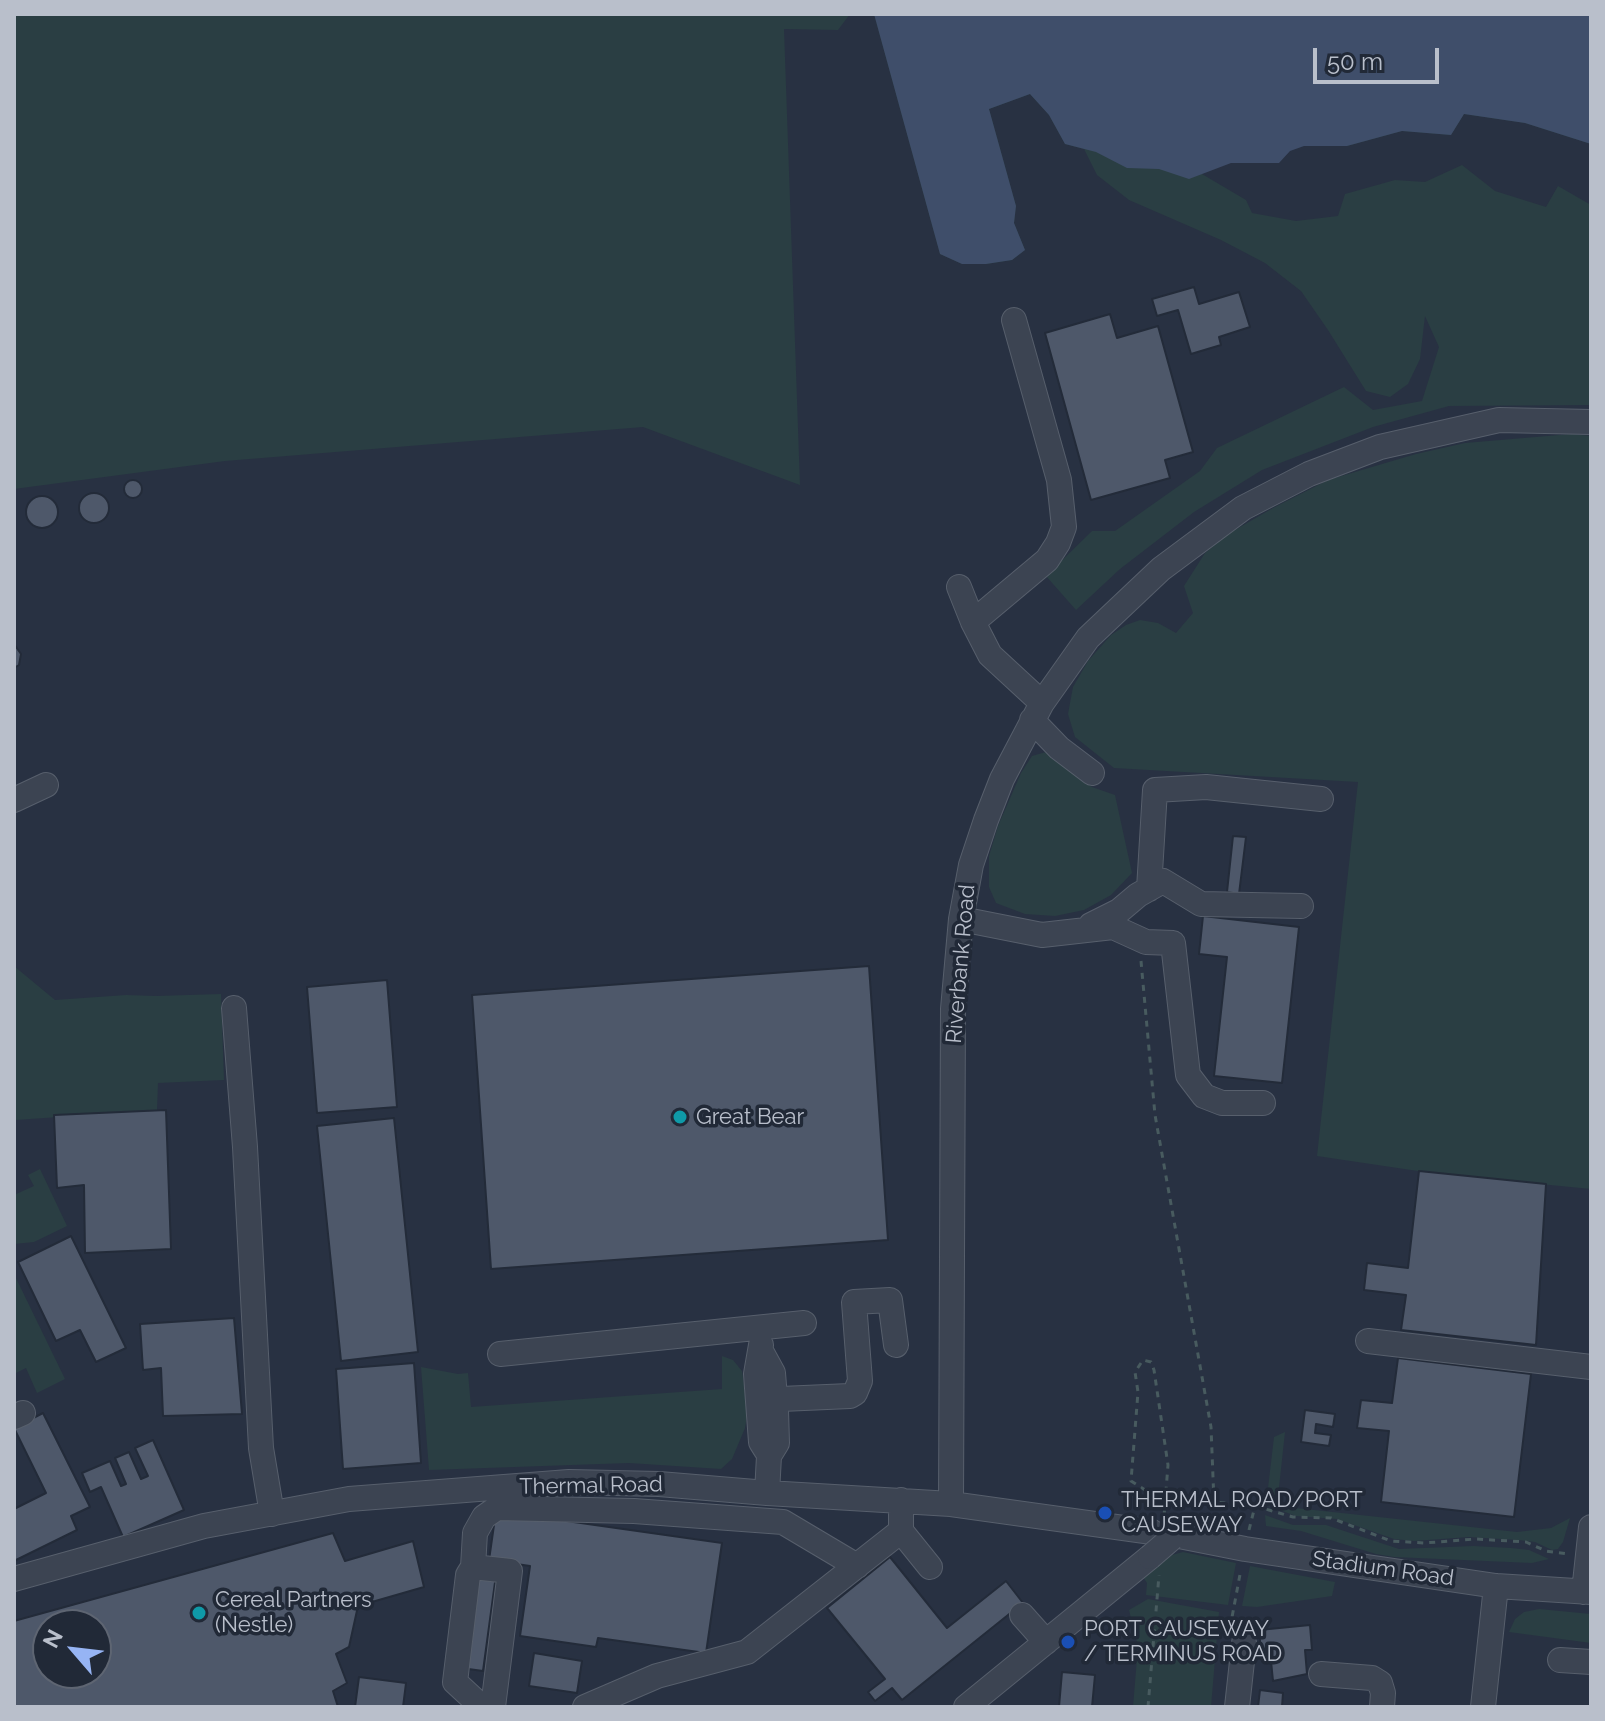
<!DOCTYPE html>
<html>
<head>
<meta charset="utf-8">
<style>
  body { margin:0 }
  #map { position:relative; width:1605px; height:1721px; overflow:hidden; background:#283142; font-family:Raleway,sans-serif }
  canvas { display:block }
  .frame { position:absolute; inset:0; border:16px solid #b9bfcb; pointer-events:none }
  .north { position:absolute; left:32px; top:1609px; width:80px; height:80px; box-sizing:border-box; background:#212937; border:2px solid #5e6572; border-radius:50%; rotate:298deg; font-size:22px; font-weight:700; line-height:32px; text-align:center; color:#b9bfcb }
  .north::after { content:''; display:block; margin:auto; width:28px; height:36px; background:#96b4f4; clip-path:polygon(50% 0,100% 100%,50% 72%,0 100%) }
  .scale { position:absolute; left:1313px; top:48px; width:126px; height:36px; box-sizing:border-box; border:4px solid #b9bfcb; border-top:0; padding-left:10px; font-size:24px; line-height:28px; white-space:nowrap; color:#b9bfcb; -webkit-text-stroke:6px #212937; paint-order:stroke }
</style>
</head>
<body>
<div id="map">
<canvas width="1605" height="1721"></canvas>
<div class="frame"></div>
<div class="north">N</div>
<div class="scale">50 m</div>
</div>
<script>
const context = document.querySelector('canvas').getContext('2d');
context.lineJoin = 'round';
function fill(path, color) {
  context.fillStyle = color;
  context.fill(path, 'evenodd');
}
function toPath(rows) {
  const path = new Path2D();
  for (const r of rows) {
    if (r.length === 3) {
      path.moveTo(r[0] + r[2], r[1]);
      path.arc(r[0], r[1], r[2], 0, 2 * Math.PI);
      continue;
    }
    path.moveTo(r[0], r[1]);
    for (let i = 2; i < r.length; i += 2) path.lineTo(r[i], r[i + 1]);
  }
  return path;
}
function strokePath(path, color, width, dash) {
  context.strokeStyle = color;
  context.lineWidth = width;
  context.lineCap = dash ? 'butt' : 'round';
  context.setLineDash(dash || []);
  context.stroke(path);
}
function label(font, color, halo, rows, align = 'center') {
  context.font = font + ' Raleway,sans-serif';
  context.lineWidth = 7;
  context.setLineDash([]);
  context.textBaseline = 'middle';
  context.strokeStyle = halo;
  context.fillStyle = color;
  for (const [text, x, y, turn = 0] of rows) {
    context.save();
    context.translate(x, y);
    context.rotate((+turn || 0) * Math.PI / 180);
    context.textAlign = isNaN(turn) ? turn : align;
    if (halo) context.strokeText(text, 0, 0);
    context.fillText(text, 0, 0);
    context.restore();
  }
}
fill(toPath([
  [14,14,850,14,838,30,784,29,800,485,643,427,225,461,14,489],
  [874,14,1591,14,1591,144,1525,123,1464,114,1451,135,1402,131,1347,146,1334,146,1333,124,1185,164,1246,200,1252,213,1296,221,1338,216,1345,194,1395,180,1425,182,1462,165,1495,191,1546,207,1558,186,1591,205,1591,405,1449,406,1373,427,1262,470,1194,512,1120,569,1076,610,1046,576,1092,531,1115,531,1200,471,1217,448,1344,387,1373,410,1422,401,1439,347,1425,316,1420,359,1408,384,1390,397,1366,391,1328,330,1301,291,1265,263,1221,240,1129,200,1097,175,1084,149,1065,144,1049,115,1030,94,989,109,1016,206,1014,223,1025,250,1012,260,986,264,962,264,940,254],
  [1571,434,1591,436,1591,1189,1438,1174,1317,1156,1358,782,1114,768,1075,737,1068,714,1073,687,1088,661,1111,635,1126,625,1140,620,1158,623,1176,633,1193,613,1184,586,1205,553,1228,534,1273,508,1328,480,1416,454,1465,443],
  [1046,752,1092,787,1115,795,1132,873,1111,895,1084,910,1055,916,1025,914,996,903,989,887,989,856,998,826,1021,773,1032,756],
  [14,966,55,1000,126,995,156,996,221,994,224,1080,158,1083,157,1110,16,1120,14,1115],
  [40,1169,67,1226,34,1242,14,1244,14,1195,34,1186,28,1175],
  [14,1274,65,1379,37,1393,26,1368,14,1374],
  [722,1356,733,1360,742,1371,748,1410,745,1428,732,1459,721,1469,629,1463,429,1470,421,1367,458,1374,468,1373,471,1407,722,1389],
  [1285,1432,1277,1506,1517,1532,1551,1528,1570,1518,1563,1542,1558,1549,1552,1550,1535,1542,1518,1540,1469,1537,1414,1541,1394,1539,1337,1519,1296,1516,1266,1505,1274,1437],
  [1265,1515,1293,1525,1326,1525,1399,1549,1473,1546,1511,1548,1529,1550,1549,1559,1532,1563,1394,1557,1376,1554,1301,1531,1266,1526],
  [1183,1552,1236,1563,1228,1605,1146,1595,1147,1583,1143,1577,1172,1555],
  [1250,1566,1335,1582,1332,1596,1257,1607,1242,1606],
  [1148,1599,1219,1612,1211,1707,1133,1707,1138,1646,1129,1610],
  [1539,1609,1591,1614,1591,1643,1509,1632,1515,1619,1524,1612]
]), '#2a3e43');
fill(toPath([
  [874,14,1591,14,1591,144,1525,123,1464,114,1451,135,1402,131,1347,146,1304,146,1290,151,1279,163,1231,163,1189,179,1159,169,1127,168,1096,152,1065,144,1049,115,1030,94,989,109,1016,206,1014,223,1025,250,1012,260,986,264,962,264,940,254]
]), '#3f4e6a');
const building = toPath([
  [1194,287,1199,304,1239,292,1250,327,1219,337,1221,345,1191,354,1178,310,1157,316,1152,299,1194,287],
  [1110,314,1117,338,1158,326,1193,452,1165,460,1170,478,1091,500,1045,333,1110,314],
  [133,489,9],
  [94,508,15],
  [42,512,16],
  [14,644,21,654,19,665,14,668,14,644],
  [1233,836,1246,837,1239,894,1227,892,1233,836],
  [1203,916,1299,927,1282,1083,1214,1076,1227,957,1199,954,1203,916],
  [869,966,888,1240,491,1269,472,995,869,966],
  [387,980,397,1107,317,1113,307,987,387,980],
  [166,1110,171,1249,85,1253,84,1185,57,1188,54,1115,166,1110],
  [394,1118,418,1352,341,1361,317,1126,394,1118],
  [1419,1171,1546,1184,1536,1345,1401,1330,1406,1295,1364,1290,1367,1263,1408,1268,1419,1171],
  [71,1236,126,1348,96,1362,80,1330,56,1341,18,1262,71,1236],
  [234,1318,242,1414,163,1416,161,1368,143,1370,140,1324,234,1318],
  [1398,1358,1531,1374,1514,1517,1381,1502,1389,1431,1357,1428,1361,1400,1392,1403,1398,1358],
  [414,1363,421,1463,343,1469,336,1369,414,1363],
  [1305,1410,1335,1414,1333,1427,1316,1424,1315,1433,1331,1435,1329,1446,1301,1442,1305,1410],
  [43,1413,90,1507,71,1516,77,1530,14,1561,14,1509,46,1493,14,1428,43,1413],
  [153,1440,184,1510,123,1537,101,1487,90,1492,82,1473,110,1461,121,1486,126,1484,115,1458,129,1452,141,1479,148,1476,135,1448,153,1440],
  [496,1511,722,1543,706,1653,598,1638,596,1647,520,1636,530,1566,489,1560,496,1511],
  [333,1533,345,1561,413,1541,424,1587,358,1606,349,1647,336,1654,347,1683,333,1691,338,1707,14,1707,14,1621,333,1533],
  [48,1625,96,1625,96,1673,48,1673,48,1625],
  [890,1557,947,1628,1006,1581,1023,1603,902,1700,892,1688,875,1701,868,1692,885,1679,827,1608,890,1557],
  [474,1572,496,1575,483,1671,461,1668,474,1572],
  [1310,1625,1312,1650,1305,1650,1307,1674,1273,1681,1270,1651,1261,1652,1259,1630,1310,1625],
  [534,1653,582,1661,577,1693,529,1686,534,1653],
  [1062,1672,1095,1675,1092,1707,1059,1707,1062,1672],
  [359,1677,406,1683,403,1707,355,1707,359,1677],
  [1260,1690,1283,1693,1282,1707,1258,1707,1260,1690]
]);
fill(building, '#4e586a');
strokePath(building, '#232b39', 2);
const minor = toPath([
  [959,587,973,622,990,655,1042,703],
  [973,622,1047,560,1058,543,1064,527,1059,480,1014,320],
  [1032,720,1059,748,1092,773],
  [14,800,46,785],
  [1149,889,1155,790,1206,787,1321,799],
  [961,919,1042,935,1113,927,1146,942,1173,943,1188,1075,1204,1096,1222,1103,1263,1103],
  [1091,925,1119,911,1138,895,1163,881,1201,904,1301,906],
  [234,1008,245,1147,261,1448,272,1514],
  [1368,1341,1591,1367],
  [761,1345,756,1374,761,1442,766,1450],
  [761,1351,773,1373,776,1410,777,1443,769,1456,767,1493],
  [500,1354,804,1323],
  [758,1400,850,1396,855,1393,860,1381,854,1302,890,1300,896,1345],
  [14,1417,23,1413],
  [951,1504,953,1009,961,919,971,865,986,820,1002,779,1042,703,1088,638,1161,569,1243,508,1309,474,1380,447,1499,420,1591,422],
  [901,1531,930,1567],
  [1174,1535,1245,1549,1496,1586,1591,1592],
  [473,1567,475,1533,484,1517,497,1508,634,1511,783,1522,857,1566],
  [14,1579,204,1526,349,1499,569,1482,659,1484,767,1493,951,1504,1152,1532],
  [1584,1592,1591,1527],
  [1022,1615,1046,1642],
  [1560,1660,1591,1662],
  [1321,1674,1372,1678,1380,1683,1383,1693,1382,1707],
  [482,1707,455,1682,468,1575,473,1567,510,1571,493,1707],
  [585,1707,657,1676,747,1652,901,1531,901,1500],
  [966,1707,1150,1557],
  [1237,1707,1244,1643],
  [1483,1707,1496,1586]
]);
strokePath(minor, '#575f6c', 26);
strokePath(toPath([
  [1141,961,1155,1115,1211,1427,1214,1502,1255,1506,1293,1517,1331,1518,1391,1541,1424,1543,1476,1539,1526,1542,1546,1551,1568,1554],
  [1156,1497,1131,1481,1138,1392,1135,1372,1143,1360,1151,1362,1154,1370,1168,1465,1164,1516],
  [1249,1530,1255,1506],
  [1230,1628,1241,1569],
  [1148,1707,1159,1575]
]), '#485b5f', 3, [6, 6]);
strokePath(minor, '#3c4452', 24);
const minorBridge = toPath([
  [1150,1557,1172,1538]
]);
strokePath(minorBridge, '#575f6c', 26, []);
strokePath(toPath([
  [1156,1497,1206,1502]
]), '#485b5f', 3, [6, 6]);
strokePath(minorBridge, '#3c4452', 24);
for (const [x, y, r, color] of [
  [680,1117,8,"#0f9aa8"],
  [1105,1513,8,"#1a4fb4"],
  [199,1613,8,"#0f9aa8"],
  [1068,1642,8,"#1a4fb4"]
]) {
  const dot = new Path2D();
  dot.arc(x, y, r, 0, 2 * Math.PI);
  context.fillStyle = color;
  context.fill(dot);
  strokePath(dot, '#212937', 3);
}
label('22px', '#b9bfcb', '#212937', [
  ["Riverbank Road",961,964,-85],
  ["Thermal Road",591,1486,-1],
  ["Stadium Road",1383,1569,8]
]);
label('22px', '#b9bfcb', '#212937', [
  ["Great Bear",696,1117],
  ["THERMAL ROAD/PORT",1121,1500],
  ["CAUSEWAY",1121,1525],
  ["Cereal Partners",215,1600],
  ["(Nestle)",215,1625],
  ["PORT CAUSEWAY",1084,1629],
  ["/ TERMINUS ROAD",1084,1654]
], 'left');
</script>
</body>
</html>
